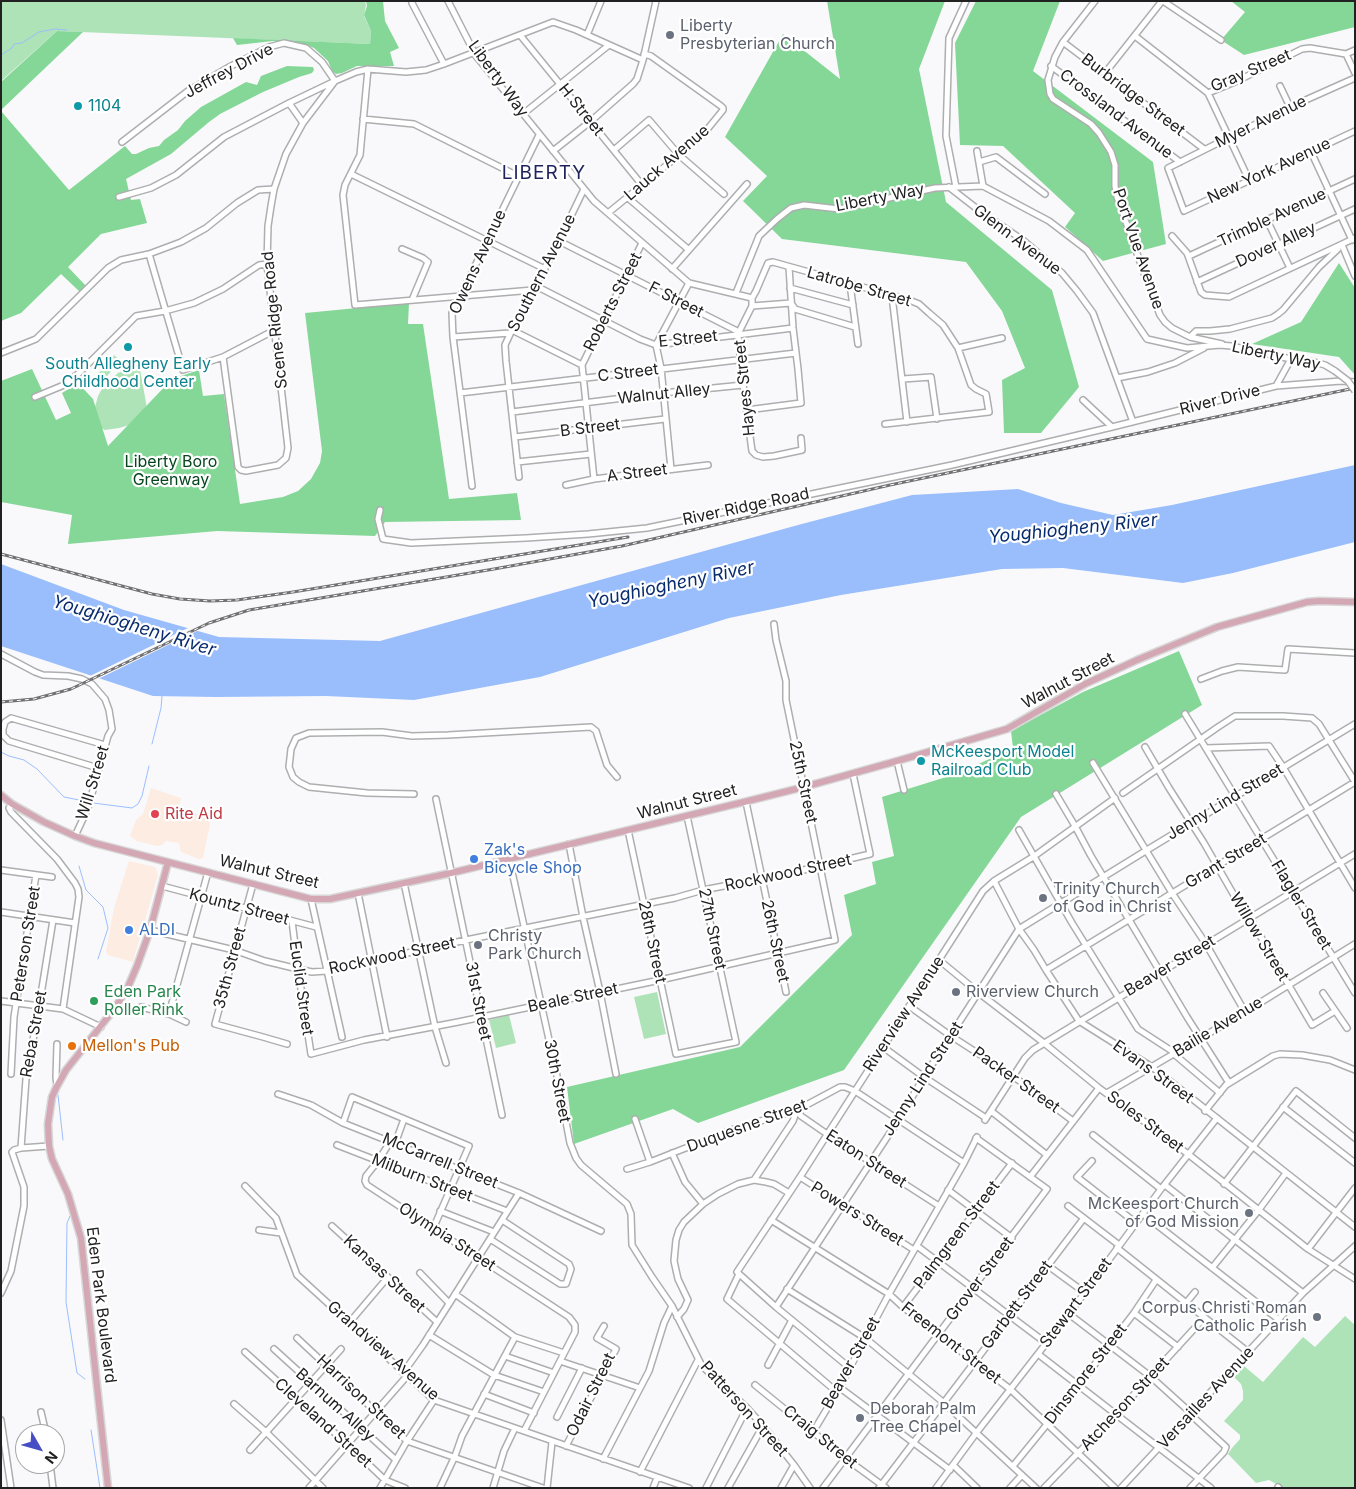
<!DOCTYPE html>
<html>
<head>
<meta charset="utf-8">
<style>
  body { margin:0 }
  #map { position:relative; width:1356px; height:1489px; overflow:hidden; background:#f9f9fb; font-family:Inter,sans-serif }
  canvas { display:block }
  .frame { position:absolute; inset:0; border:2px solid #212121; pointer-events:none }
  .north { position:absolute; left:15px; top:1424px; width:50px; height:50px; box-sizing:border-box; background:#fff; border:1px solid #a6a6a6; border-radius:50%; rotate:128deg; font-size:14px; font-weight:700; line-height:20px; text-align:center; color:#212121 }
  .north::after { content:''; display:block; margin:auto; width:18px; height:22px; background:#454ec3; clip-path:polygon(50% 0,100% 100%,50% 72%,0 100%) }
</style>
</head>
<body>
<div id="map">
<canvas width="1356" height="1489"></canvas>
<div class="frame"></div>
<div class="north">N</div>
</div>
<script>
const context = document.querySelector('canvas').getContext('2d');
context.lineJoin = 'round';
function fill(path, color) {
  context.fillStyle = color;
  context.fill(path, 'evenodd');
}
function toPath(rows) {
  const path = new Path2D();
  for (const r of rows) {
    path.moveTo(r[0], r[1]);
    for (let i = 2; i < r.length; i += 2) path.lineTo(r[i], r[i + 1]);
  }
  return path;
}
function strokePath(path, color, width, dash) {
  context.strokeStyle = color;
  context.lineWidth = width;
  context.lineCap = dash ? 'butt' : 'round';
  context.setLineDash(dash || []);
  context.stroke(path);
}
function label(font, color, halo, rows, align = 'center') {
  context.font = font + ' Inter,sans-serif';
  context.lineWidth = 4.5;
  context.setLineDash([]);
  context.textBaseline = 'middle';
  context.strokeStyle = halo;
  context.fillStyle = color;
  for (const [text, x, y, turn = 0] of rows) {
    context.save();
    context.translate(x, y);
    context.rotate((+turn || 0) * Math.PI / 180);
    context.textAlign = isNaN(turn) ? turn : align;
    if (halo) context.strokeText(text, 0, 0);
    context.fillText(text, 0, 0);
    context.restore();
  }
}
fill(toPath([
  [151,788,181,798,179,808,208,818,210,824,203,858,199,859,181,852,179,843,166,841,162,845,157,846,137,841,130,836,136,820,143,814],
  [129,861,155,867,158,875,133,962,108,955,106,951,114,908]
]), '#fdece1');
fill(toPath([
  [1,1,365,1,366,5,364,16,371,31,370,44,57,31,1,81],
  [114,355,125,365,121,370,117,367,114,369,107,362],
  [106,365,112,370,104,380,98,374],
  [140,369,148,414,133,424,119,428,105,430,96,426,95,407,98,396,103,387,118,373,126,370],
  [657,992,666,1034,644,1039,634,997],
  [509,1015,516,1043,496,1048,489,1020],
  [1345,1316,1355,1325,1355,1488,1283,1488,1269,1480,1256,1483,1228,1454,1232,1448,1240,1439,1240,1435,1224,1421,1243,1400,1243,1391,1241,1384,1233,1376,1244,1366,1263,1382,1303,1337,1315,1347]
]), '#aee3b8');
fill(toPath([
  [366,1,383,1,385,21,399,48,390,52,394,66,357,66,342,73,336,74,332,71,328,61,314,48,301,43,273,41,237,45,233,38,370,44,371,31,364,15,367,6],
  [827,1,945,1,919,69,946,202,1052,290,1079,387,1041,433,1004,433,1002,380,1025,368,1002,311,966,262,782,239,743,201,767,176,725,137,783,34,840,79],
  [976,1,1060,1,1033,71,1153,162,1166,244,1103,261,1065,227,1075,213,1003,146,960,145,955,43],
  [1231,1,1355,1,1355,27,1244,55,1221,40,1245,12],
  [57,31,83,32,1,110,1,82],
  [287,66,313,67,314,70,312,73,299,77,263,92,220,114,209,122,171,154,126,179,131,200,140,199,147,223,101,234,68,267,86,286,80,292,61,274,21,313,1,321,1,111,69,190,125,146,132,154,136,154,149,148,159,146,164,140,178,130,185,121,201,107,246,82,257,85,261,76],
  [1339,263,1355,288,1355,375,1339,357,1252,344,1301,322],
  [409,303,408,324,423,324,449,499,517,493,521,520,385,522,375,536,217,531,68,544,72,515,1,502,1,381,32,369,56,420,71,413,62,393,78,383,93,399,108,446,172,379,199,370,203,396,224,394,240,504,283,497,298,491,311,479,320,463,322,451,305,313],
  [1179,651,1202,705,1021,817,844,1070,698,1123,673,1109,574,1144,567,1087,740,1047,852,935,844,895,876,884,872,862,894,856,882,797,959,773,1013,748,1011,731,1083,692]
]), '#85d797');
fill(toPath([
  [1355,465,1355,542,1233,573,1183,583,1063,568,1002,569,841,595,729,618,540,677,414,700,326,696,216,697,153,696,1,646,1,564,124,610,219,637,380,641,798,525,912,495,1018,489,1061,503,1113,515,1172,505]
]), '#9abefc');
fill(toPath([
  [192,626,201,629,96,680,88,677]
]), '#f9f9fb');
strokePath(toPath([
  [1,55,12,48,14,44,22,43,39,32,55,29,67,30],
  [152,744,161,708,162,696],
  [1,752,9,756,24,760,37,769,64,797,89,802],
  [93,803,132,808,138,804,142,796,149,766],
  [79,866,86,890,103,907,108,928,98,959],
  [58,1095,63,1140],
  [70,1216,67,1223,66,1302,77,1373,85,1379],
  [91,1430,100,1488]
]), '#9abefc', 1);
const minor = toPath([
  [448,1,476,56,594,201,689,283,752,298],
  [1095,1,1063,42,1055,57,1048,80,1050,94,1053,99,1091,124,1099,133,1111,152,1115,165,1115,186,1117,197,1144,273,1160,315,1165,322,1172,328,1190,337,1222,344],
  [1163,1,1221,40],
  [412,3,444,64],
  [520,35,642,185],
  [587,35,601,1],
  [1135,36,1208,93,1249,180],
  [1063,42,1204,149],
  [1346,54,1355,73],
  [1051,66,1180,162],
  [368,69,360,155,345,185,343,195,355,305,533,290],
  [1105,73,1162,1],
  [1355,78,1290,107,1168,168,1184,211,1355,131],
  [1280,86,1290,107],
  [1208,93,1237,81,1302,49,1310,48,1346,54,1355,50],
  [289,103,303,123],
  [523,114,609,45],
  [363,119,414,124,518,176],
  [614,150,649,120,679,155,724,194],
  [553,151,591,121,633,84,637,79,643,60,656,1],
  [977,151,983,186],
  [1313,156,1352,240],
  [979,162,996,157,1045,194],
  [351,174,545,269],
  [949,187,976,208,1024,241,1062,273,1077,291,1093,313,1133,422],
  [956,187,946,136,949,38,966,1],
  [119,197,151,188,176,175,224,137,289,103,335,81,322,62,306,48,284,43,269,47,231,66,188,91,122,142],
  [627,197,689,250],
  [608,213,701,137,723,110,723,108,721,106,651,56,644,54],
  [1267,220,1290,268],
  [1172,236,1187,253,1201,292,1205,295,1229,297,1355,238],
  [559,241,739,332],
  [1342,245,1355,276],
  [402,249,423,258,428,262,412,300],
  [149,254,183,370,223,357,269,333,275,332],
  [1189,256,1355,179],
  [672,269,747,184],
  [1197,282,1355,209],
  [850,284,858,344],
  [536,286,640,339,656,345,793,328],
  [790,288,853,305],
  [736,293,759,236,777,219,791,208,804,205,839,209,935,188,983,186,1049,221,1087,250,1147,339,1187,348,1220,345,1231,346,1291,359,1314,362,1325,365,1335,371],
  [892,296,907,422],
  [752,298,756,291,768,263,773,262,909,300,919,304,929,313,943,325,958,348,971,385,976,389,986,394,989,412,885,424],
  [752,298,752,306,738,334,743,384,752,451,756,455,763,457,774,456,802,450,801,438],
  [752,306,791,303,795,309,855,327],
  [512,330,582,365],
  [453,337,510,333],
  [1190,337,1196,331,1210,331,1230,329,1272,318,1278,314,1283,310,1319,267,1338,249],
  [958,348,1002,338],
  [1,353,36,339,108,268,121,260,149,254,181,242,206,228,237,203,258,190,274,189],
  [223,357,238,467,241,470,246,471,278,465,286,458,288,448,267,264,268,226,271,206,274,189,286,154,303,123,335,81,356,72,368,69,406,72,426,70,444,64,553,22,576,30,643,60],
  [1117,378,1148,372,1175,363,1204,348],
  [903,379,931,377,937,419],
  [1276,386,1291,359],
  [460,393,796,353],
  [35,397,64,385,78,374,136,316,165,311,194,303,223,289,259,265,267,264],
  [1083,400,1112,427],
  [747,410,801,403,798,369,793,328,789,267],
  [512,412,663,393,743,385],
  [515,437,665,419],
  [517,462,591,454],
  [671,469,661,368,656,345,689,283],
  [519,477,506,361,505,345,512,330,559,241,584,189],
  [594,479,582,365,642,243],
  [566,485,594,479,708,465],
  [472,486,453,337,452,313,539,135],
  [380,510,378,519,383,539,411,543,526,538,588,534,647,528,952,465,1112,427,1276,386,1341,381,1355,382],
  [1,654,35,672,43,675,68,676,82,679,92,684,105,699,109,710,112,729,108,736,88,808,75,836],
  [1201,679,1222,671,1238,667,1285,670,1288,649,1355,653],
  [1185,714,1355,993],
  [1145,747,1169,788,1204,843,1235,897,1250,918,1288,984,1312,1025,1335,1011],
  [1206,748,1269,746,1283,767,1355,888],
  [897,761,904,790],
  [1093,763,1172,893,1206,944,1245,1012],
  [98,768,9,741,3,735,3,729,5,722,11,718,105,745],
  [1123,793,1218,727,1235,716,1283,716,1312,718,1319,724,1355,782],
  [414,794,367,793,309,787,299,782,293,777,289,767,291,749,296,738,309,733,382,732,412,736,448,735,591,727,596,731,607,765,617,777],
  [1056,794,1075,826,1091,856,1187,1017,1229,1083],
  [436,799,502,1115],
  [746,802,786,992],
  [12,804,9,808,11,812,57,859,75,883,78,889,79,897,63,1009],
  [628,830,676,1054,736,1042,687,816],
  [1019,830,1072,923,1138,1029,1175,1053],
  [569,844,583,917,600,992,616,1074],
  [509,858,559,1085,570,1143,576,1158,581,1165,627,1204,631,1214,632,1245,652,1277,672,1306,702,1366,747,1408,763,1426,794,1465,810,1488],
  [1,870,52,877],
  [994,881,1019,929,1034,950,1046,970,1079,1021,1152,1067,1355,1227],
  [404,883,435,1027,446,1063],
  [253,884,215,1024,263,1037,287,1044],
  [162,886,316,927],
  [358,893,387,1037],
  [311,899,342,1037],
  [1,912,75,923],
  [292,921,298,969,311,1054,364,1040,458,1022,660,980,835,940,786,700,786,681,776,640,774,624],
  [150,930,234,950,265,961,298,969,312,972,326,971,466,940,675,898,703,890,791,873,870,854,853,774],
  [939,960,979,993,1044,1043,1099,1088,1188,1154,1308,1249,1355,1279],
  [1046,970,1355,782],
  [1323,993,1347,1028],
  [1,1001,63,1009,101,1027],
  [909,1006,951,1036,1013,1076,1073,1121],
  [141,1007,169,1014,186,1022],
  [169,1014,208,872],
  [57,1044,56,1077,57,1086],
  [883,1047,924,1077,986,1118],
  [1174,1054,1220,1093],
  [11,1074,14,1017,36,875],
  [1107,1093,1245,1012,1355,944],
  [278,1094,311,1105,343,1123,519,1193,601,1231],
  [1283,1107,1355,1163],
  [797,1110,801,1116,827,1134,939,1206],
  [991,1111,1047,1155],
  [1205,1111,1226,1085,1273,1056,1280,1054,1302,1055,1330,1060,1355,1070],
  [635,1119,650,1162],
  [985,1120,1025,1058,1033,1050,1355,854],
  [343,1123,352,1097,469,1146,433,1229],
  [1093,1135,1161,1189],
  [390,1142,378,1161,366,1176,365,1181,367,1185,569,1317,575,1325,575,1332,524,1431],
  [395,1144,404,1119],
  [337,1145,507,1211],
  [21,1148,26,1079,39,1007,53,920],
  [672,1153,685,1182,703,1204],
  [1092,1161,1077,1177,1136,1223],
  [627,1169,650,1162,734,1129,797,1110,840,1087,845,1087,855,1091,964,1163],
  [800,1177,914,1250],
  [1030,1177,1099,1088],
  [754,1180,793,1121,797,1110],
  [1224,1184,1296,1091,1355,1138],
  [1165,1185,1303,1293],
  [245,1186,276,1218,297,1275,434,1400,689,1488],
  [948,1190,1012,1238],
  [1068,1206,1119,1245],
  [440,1211,494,1232],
  [1143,1214,1278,1319],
  [771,1220,889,1294,903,1307,1010,1389,1115,1488],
  [332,1226,437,1322],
  [259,1230,281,1233],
  [490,1239,560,1284,566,1284,571,1269,569,1264,502,1220],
  [917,1246,1046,1343],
  [1117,1248,1248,1352],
  [1308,1249,1355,1188],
  [1047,1265,1084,1292],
  [1212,1268,1258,1211,1286,1173],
  [420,1273,449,1303],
  [739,1274,727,1299,837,1392],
  [787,1289,865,1338,944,1403,1036,1488],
  [1,1293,11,1271,24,1206,24,1187,12,1152,14,1150,21,1148,49,1146],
  [455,1294,515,1337,564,1353],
  [1186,1303,1195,1292],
  [776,1307,899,1119,924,1077,1019,929,1147,850,1355,724],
  [903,1307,1012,1163],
  [1134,1313,1178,1347],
  [1069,1314,1150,1376,1191,1413],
  [677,1317,684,1309,688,1300,678,1279,674,1261,676,1240,679,1230,684,1222,703,1204,718,1194,738,1184,754,1180,766,1182,774,1184,789,1193],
  [349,1323,388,1277],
  [429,1335,494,1375,544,1392],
  [297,1338,407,1441,543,1488],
  [274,1349,396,1460],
  [245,1352,347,1444,385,1480,405,1488],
  [1038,1354,1211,1488],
  [505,1356,554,1373],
  [560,1361,640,1388],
  [768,1365,792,1320],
  [850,1368,776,1307,737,1272,800,1177,983,891,994,881,1033,857,1115,798],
  [403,1373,423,1345,519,1193],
  [755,1385,845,1458,886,1488],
  [839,1387,950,1470],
  [484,1394,534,1413],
  [234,1404,266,1432,323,1488],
  [41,1412,46,1434],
  [557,1417,582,1368],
  [1,1420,11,1488],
  [813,1432,837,1392,889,1294,964,1163,977,1137],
  [566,1446,616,1349,597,1338,604,1326],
  [250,1450,341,1349],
  [603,1459,649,1371,664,1323,672,1306],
  [50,1464,53,1488],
  [953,1465,977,1488],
  [1013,1466,1079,1385,1134,1313,1156,1280],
  [640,1472,698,1360],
  [1278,1487,1279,1488],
  [309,1488,407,1376],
  [380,1488,407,1441,434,1400],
  [440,1488,455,1456,462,1436,515,1337],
  [493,1488,504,1451,515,1428],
  [547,1488,552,1442],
  [653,1488,657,1478],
  [706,1488,747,1408],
  [728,1488,763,1426],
  [781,1488,794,1465],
  [823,1488,1047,1189,976,1138],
  [879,1488,1084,1218],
  [936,1488,977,1432,1069,1314,1161,1189,1217,1118],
  [1010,1488,1022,1475],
  [1044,1488,1116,1414,1204,1318],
  [1121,1488,1303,1293,1355,1246],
  [1190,1488,1224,1452,1226,1447,1190,1414]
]);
const major = toPath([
  [1,795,12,804,44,822,75,836,94,843,311,899,330,899,451,873,744,802,804,787,897,761,1007,729,1085,684,1137,660,1217,627,1307,602,1319,601,1355,602],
  [108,1488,81,1238,68,1194,52,1159,49,1146,48,1124,52,1097,57,1086,66,1070,115,1008,128,987,137,966,150,930,168,862]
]);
strokePath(minor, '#adaeaf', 8);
strokePath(major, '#d7d7d7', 9);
strokePath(minor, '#fff', 5);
strokePath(major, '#d4a7b4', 6);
const rail = toPath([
  [1,554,152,594,180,599,210,601,237,600,293,592,628,537],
  [1,702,34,699,71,689,209,623,249,610,494,569,622,546,890,485,1355,388]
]);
strokePath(rail, '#717172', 3);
strokePath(rail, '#fff', 1, [4]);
const minorBridge = toPath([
  [1335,371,1348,381,1355,391]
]);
strokePath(minorBridge, '#adaeaf', 8, []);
strokePath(minorBridge, '#fff', 5);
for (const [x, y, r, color] of [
  [670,35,5,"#6b7280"],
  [78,106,5,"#0f9aa8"],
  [128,347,5,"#0f9aa8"],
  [921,761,5,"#0f9aa8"],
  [155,814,5,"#e0444e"],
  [474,859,5,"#3f7fe0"],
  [1043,898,5,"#6b7280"],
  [129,930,5,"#3f7fe0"],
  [478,945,5,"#6b7280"],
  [956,992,5,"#6b7280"],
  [94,1001,5,"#2e9e5b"],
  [72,1046,5,"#e8710a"],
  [1249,1213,5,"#6b7280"],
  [1317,1317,5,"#6b7280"],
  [860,1418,5,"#6b7280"]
]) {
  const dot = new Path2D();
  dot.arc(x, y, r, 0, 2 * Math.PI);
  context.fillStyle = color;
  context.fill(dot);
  strokePath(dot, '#fff', 2);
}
label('16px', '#5b616d', '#fff', [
  ["Liberty",680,26],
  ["Presbyterian Church",680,44],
  ["Trinity Church",1053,889],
  ["of God in Christ",1053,907],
  ["Christy",488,936],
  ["Park Church",488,954],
  ["Riverview Church",966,992],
  ["McKeesport Church",1239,1204,"right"],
  ["of God Mission",1239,1222,"right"],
  ["Corpus Christi Roman",1307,1308,"right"],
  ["Catholic Parish",1307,1326,"right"],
  ["Deborah Palm",870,1409],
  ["Tree Chapel",870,1427]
], 'left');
label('16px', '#212121', '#fff', [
  ["Jeffrey Drive",229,71,-28],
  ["Gray Street",1251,71,-23],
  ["Liberty Way",498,79,54],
  ["Burbridge Street",1133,95,37],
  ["H Street",581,110,51],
  ["Crossland Avenue",1116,114,37],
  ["Myer Avenue",1261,122,-26],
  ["Lauck Avenue",667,163,-41],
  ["New York Avenue",1269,171,-25],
  ["Liberty Way",880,198,-11],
  ["Trimble Avenue",1272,218,-25],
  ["Glenn Avenue",1017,240,37],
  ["Dover Alley",1276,245,-25],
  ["Port Vue Avenue",1138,249,71],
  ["Owens Avenue",478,262,-65],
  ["Southern Avenue",542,273,-63],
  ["Latrobe Street",859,287,16],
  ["F Street",676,300,27],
  ["Roberts Street",613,302,-63],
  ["Scene Ridge Road",275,320,-96],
  ["E Street",688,339,-6],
  ["Liberty Way",1276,356,12],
  ["C Street",628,373,-7],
  ["Hayes Street",745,388,-96],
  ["Walnut Alley",664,394,-6],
  ["River Drive",1220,400,-14],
  ["B Street",590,428,-7],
  ["A Street",637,473,-7],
  ["River Ridge Road",746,507,-12],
  ["Walnut Street",1068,681,-28],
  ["25th Street",803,782,78],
  ["Will Street",93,783,-73],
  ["Walnut Street",687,802,-14],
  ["Jenny Lind Street",1225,802,-31],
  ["Grant Street",1226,861,-31],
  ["Walnut Street",269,872,13],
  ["Rockwood Street",788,873,-12],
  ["Flagler Street",1301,905,59],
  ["Kountz Street",239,907,15],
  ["27th Street",712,929,78],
  ["Willow Street",1259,937,59],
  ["26th Street",775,941,78],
  ["28th Street",652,942,78],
  ["Peterson Street",26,944,-81],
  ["Rockwood Street",392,956,-12],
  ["Beaver Street",1170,966,-31],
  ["35th Street",230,968,-75],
  ["Euclid Street",301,988,82],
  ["Beale Street",573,998,-12],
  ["31st Street",478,1001,79],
  ["Riverview Avenue",904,1014,-57],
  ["Bailie Avenue",1218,1027,-31],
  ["Reba Street",34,1034,-80],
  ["Evans Street",1153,1072,36],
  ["Jenny Lind Street",923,1079,-57],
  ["Packer Street",1016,1080,35],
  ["30th Street",557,1081,79],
  ["Soles Street",1145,1122,37],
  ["Duquesne Street",747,1126,-20],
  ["Eaton Street",866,1159,33],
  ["McCarrell Street",440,1161,22],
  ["Milburn Street",422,1178,21],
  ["Powers Street",857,1214,32],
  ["Palmgreen Street",957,1235,-53],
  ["Olympia Street",447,1237,33],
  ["Kansas Street",384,1274,43],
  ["Grover Street",980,1279,-53],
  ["Stewart Street",1076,1303,-53],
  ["Eden Park Boulevard",101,1305,83],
  ["Garbett Street",1017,1305,-53],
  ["Freemont Street",951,1343,38],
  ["Grandview Avenue",383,1351,41],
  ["Beaver Street",851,1363,-61],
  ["Dinsmore Street",1086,1374,-52],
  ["Odair Street",591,1395,-64],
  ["Harrison Street",361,1397,43],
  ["Versailles Avenue",1206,1398,-47],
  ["Atcheson Street",1125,1404,-47],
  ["Barnum Alley",335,1405,42],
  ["Patterson Street",744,1409,48],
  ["Cleveland Street",323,1423,42],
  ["Craig Street",820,1437,39]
]);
label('16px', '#0d838f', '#fff', [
  ["1104",88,106],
  ["South Allegheny Early",128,364,"center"],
  ["Childhood Center",128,382,"center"],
  ["McKeesport Model",931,752],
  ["Railroad Club",931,770]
], 'left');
label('16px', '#06461e', '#fff', [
  ["Liberty Boro",171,462],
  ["Greenway",171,480]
]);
label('16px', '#be3a42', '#fff', [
  ["Rite Aid",165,814]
], 'left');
label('16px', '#366cbe', '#fff', [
  ["Zak's",484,850],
  ["Bicycle Shop",484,868],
  ["ALDI",139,930]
], 'left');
label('16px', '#27864d', '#fff', [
  ["Eden Park",104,992],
  ["Roller Rink",104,1010]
], 'left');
label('16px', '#c56008', '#fff', [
  ["Mellon's Pub",82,1046]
], 'left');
label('italic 18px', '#082c6d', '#fff', [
  ["Youghiogheny River",1073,529,-6],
  ["Youghiogheny River",671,585,-12],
  ["Youghiogheny River",134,626,17]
]);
context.letterSpacing = '1px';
label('19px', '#1e235c', '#fff', [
  ["LIBERTY",544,173]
]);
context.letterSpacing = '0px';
</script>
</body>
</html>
